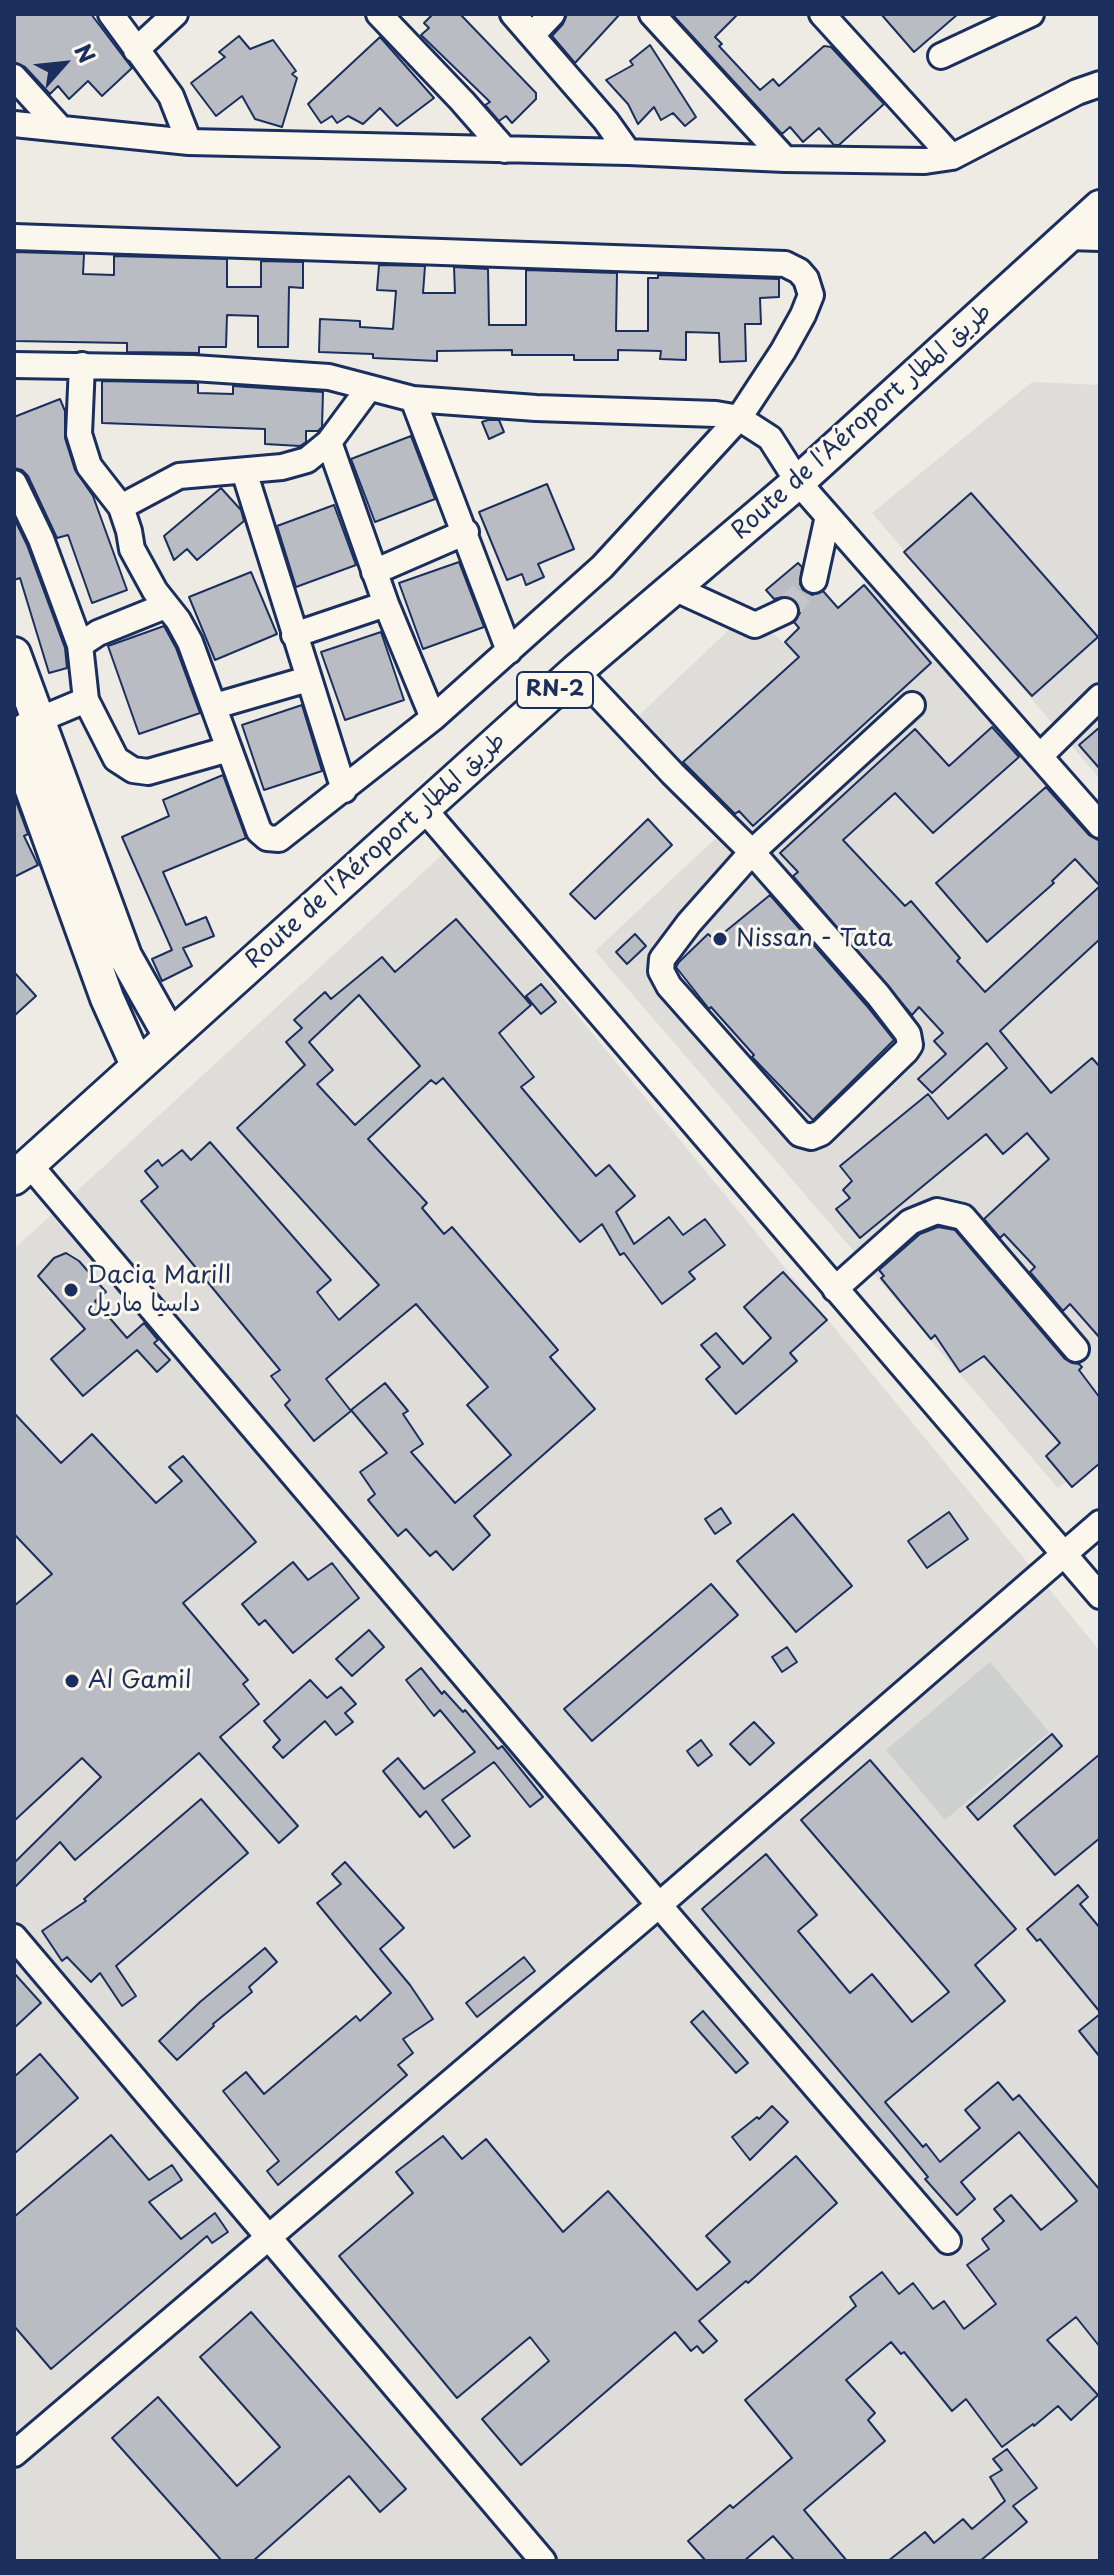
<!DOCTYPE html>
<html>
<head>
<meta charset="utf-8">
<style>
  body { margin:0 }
  #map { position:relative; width:1114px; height:2575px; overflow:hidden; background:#eeebe4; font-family:"Playpen Sans",sans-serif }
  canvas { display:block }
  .frame { position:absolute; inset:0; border:16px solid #1b2f5e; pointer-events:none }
  .north { position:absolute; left:24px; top:24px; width:80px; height:80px; -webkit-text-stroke:6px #fbf7ec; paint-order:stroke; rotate:63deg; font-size:22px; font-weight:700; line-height:32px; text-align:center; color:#1b2f5e }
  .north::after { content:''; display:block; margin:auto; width:28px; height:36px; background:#1b2f5e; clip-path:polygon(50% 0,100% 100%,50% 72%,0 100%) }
</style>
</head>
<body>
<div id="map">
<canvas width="1114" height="2575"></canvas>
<div class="frame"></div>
<div class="north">N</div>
</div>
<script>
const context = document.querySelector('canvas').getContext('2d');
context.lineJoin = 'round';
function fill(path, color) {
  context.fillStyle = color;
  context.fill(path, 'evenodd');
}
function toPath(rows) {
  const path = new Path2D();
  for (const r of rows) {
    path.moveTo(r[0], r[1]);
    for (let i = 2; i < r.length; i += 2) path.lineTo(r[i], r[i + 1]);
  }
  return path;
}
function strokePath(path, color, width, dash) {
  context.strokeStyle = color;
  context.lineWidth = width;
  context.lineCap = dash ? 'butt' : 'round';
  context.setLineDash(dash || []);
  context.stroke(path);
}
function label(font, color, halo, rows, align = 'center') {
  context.font = font + ' "Playpen Sans","Playpen Sans Arabic",sans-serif';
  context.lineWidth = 6;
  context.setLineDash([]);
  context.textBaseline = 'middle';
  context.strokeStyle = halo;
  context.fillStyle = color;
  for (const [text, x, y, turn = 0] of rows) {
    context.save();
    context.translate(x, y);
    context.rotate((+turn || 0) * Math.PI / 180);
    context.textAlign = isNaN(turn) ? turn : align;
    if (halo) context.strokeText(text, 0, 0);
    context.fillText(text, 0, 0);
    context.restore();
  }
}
fill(toPath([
  [1032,382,1100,385,1100,779,872,513],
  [865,582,1100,838,1100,1457,1058,1488,595,951,733,822,634,720,734,625,774,634,792,651],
  [444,853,1100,1651,1100,2561,14,2561,14,1249]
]), '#deddda');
fill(toPath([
  [990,1662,1049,1732,945,1820,886,1750]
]), '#cecfcf');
const building = toPath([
  [14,14,91,14,132,68,102,96,88,81,69,99,58,86,50,94,25,67,14,62,14,14],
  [433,14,460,14,536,93,536,99,512,123,506,116,499,121,485,105,490,102,421,35,429,28,424,23,433,14],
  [567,14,620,14,575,63,552,36,563,24,567,14],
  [672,14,738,14,715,37,722,44,719,46,760,90,773,79,779,86,824,46,831,47,884,104,839,145,834,145,819,128,803,142,790,127,782,134,672,14],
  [881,14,958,14,914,52,881,14],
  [239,36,250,49,273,40,296,71,292,74,297,78,282,127,255,119,242,96,216,116,191,83,225,57,219,52,239,36],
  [380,37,434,98,397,126,380,108,363,124,348,116,337,123,332,116,321,123,308,104,380,37],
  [650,45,696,117,685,126,673,113,661,120,654,107,638,124,628,104,606,80,633,65,630,61,650,45],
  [14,252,84,254,83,274,114,275,114,256,227,259,227,287,261,287,261,261,303,262,303,288,289,287,288,347,258,347,258,316,227,315,226,347,199,347,199,353,127,352,127,343,14,341,14,252],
  [379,265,425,266,423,293,455,293,454,267,488,269,489,325,526,325,526,270,617,273,616,331,648,331,648,278,658,278,658,275,779,279,779,297,760,298,761,324,745,324,746,361,720,362,719,333,686,332,686,360,660,359,661,351,618,350,618,360,574,360,574,355,512,355,512,350,437,351,437,361,373,358,373,354,319,352,320,319,360,321,360,327,393,329,396,291,377,290,379,265],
  [102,381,198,383,198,393,233,394,233,386,323,392,322,427,318,431,306,431,306,442,300,446,265,444,265,429,102,423,102,381],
  [60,399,65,411,65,438,75,470,93,496,127,590,92,603,68,535,57,538,28,476,22,470,14,468,14,417,60,399],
  [488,420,499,420,504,432,489,439,482,422,488,420],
  [411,436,435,499,375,522,351,459,411,436],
  [547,484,574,549,538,564,544,577,526,585,522,574,507,580,479,512,547,484],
  [221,488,241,510,244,521,197,560,187,549,174,560,164,536,221,488],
  [971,493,1098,637,1032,696,904,552,971,493],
  [334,505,356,565,296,587,277,526,334,505],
  [14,518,27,545,65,648,67,668,49,673,20,578,14,580,14,518],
  [459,562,484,627,423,649,399,583,459,562],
  [798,563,802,567,800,584,803,590,812,595,823,591,838,608,864,585,931,663,753,826,739,811,735,814,683,762,799,657,785,642,799,628,794,622,800,613,798,604,787,596,774,599,766,590,798,563],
  [251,572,277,634,215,660,189,597,251,572],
  [164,626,176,648,200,713,139,734,108,646,164,626],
  [381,632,404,700,345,720,321,652,381,632],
  [302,705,322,771,264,790,242,725,302,705],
  [992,727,1019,757,933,833,895,793,843,840,905,906,911,901,960,958,957,961,985,992,1100,886,1100,939,1000,1031,1051,1093,1092,1058,1100,1067,1100,1338,1070,1304,1063,1311,1030,1272,1035,1267,1004,1234,1000,1238,984,1219,1049,1159,1027,1133,1003,1154,986,1134,860,1238,836,1209,850,1198,843,1190,852,1181,840,1166,928,1094,948,1119,1007,1068,987,1043,932,1093,918,1079,946,1054,934,1041,943,1033,919,1007,912,1015,793,876,798,872,780,853,915,729,949,766,992,727],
  [1100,727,1100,769,1079,745,1100,727],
  [223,775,246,838,163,872,186,925,206,917,214,936,183,948,192,966,162,981,152,959,172,950,122,837,169,816,163,800,223,775],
  [1046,787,1089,835,1100,841,1100,886,1075,859,1052,881,1054,883,987,942,936,883,1046,787],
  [14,796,28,834,24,836,38,865,14,877,14,796],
  [648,819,672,845,595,919,570,894,648,819],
  [770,895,866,1005,894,1040,813,1120,752,1057,754,1055,711,1007,709,1009,676,967,679,962,708,934,715,940,770,895],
  [456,919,531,1005,499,1033,534,1077,521,1087,596,1176,609,1165,635,1196,616,1212,634,1244,669,1217,683,1235,705,1219,725,1245,689,1272,695,1279,662,1304,624,1253,620,1255,602,1224,580,1242,443,1078,436,1084,431,1080,368,1139,427,1203,422,1208,444,1234,452,1227,558,1350,550,1357,595,1409,474,1516,490,1535,453,1570,436,1551,430,1556,406,1529,398,1536,368,1500,375,1494,360,1472,387,1453,351,1410,385,1383,408,1411,403,1414,423,1444,411,1452,455,1503,511,1455,467,1405,488,1387,416,1304,326,1379,351,1411,314,1441,285,1405,290,1400,271,1376,280,1370,141,1201,158,1187,145,1171,158,1160,162,1166,182,1150,191,1160,210,1142,331,1280,317,1292,339,1320,379,1285,237,1128,305,1065,286,1042,302,1028,294,1020,325,992,331,999,382,957,395,972,456,919],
  [359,995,420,1066,355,1125,317,1084,333,1070,309,1042,359,995],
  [635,934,646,946,627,964,616,952,635,934],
  [14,972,36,996,14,1016,14,972],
  [541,984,556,1002,541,1014,526,996,541,984],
  [938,1227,955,1230,1065,1359,1072,1363,1079,1364,1082,1367,1079,1370,1100,1398,1100,1463,1072,1487,1046,1456,1060,1443,984,1356,960,1372,935,1335,931,1339,881,1278,884,1276,879,1270,920,1234,938,1227],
  [66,1253,79,1261,106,1292,95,1301,127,1338,144,1323,158,1340,154,1343,170,1360,157,1372,137,1350,83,1396,51,1359,85,1329,38,1276,54,1258,66,1253],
  [783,1272,827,1320,790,1353,797,1361,736,1414,706,1379,720,1367,701,1345,716,1333,743,1364,771,1338,744,1307,783,1272],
  [14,1413,61,1463,92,1434,156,1503,182,1481,169,1467,183,1456,256,1542,183,1603,248,1680,243,1684,259,1704,220,1737,298,1826,279,1843,199,1753,75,1860,60,1842,14,1888,14,1863,101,1777,82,1758,14,1821,14,1606,52,1574,14,1534,14,1413],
  [721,1508,731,1523,715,1534,705,1519,721,1508],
  [949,1512,968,1539,927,1568,908,1541,949,1512],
  [793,1514,852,1586,796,1632,737,1561,793,1514],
  [293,1562,308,1580,332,1563,359,1598,293,1653,265,1620,259,1625,242,1604,293,1562],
  [711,1584,738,1615,592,1741,564,1709,711,1584],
  [369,1630,384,1647,352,1676,336,1659,369,1630],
  [787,1647,797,1662,782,1672,772,1657,787,1647],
  [421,1668,442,1694,444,1691,463,1712,465,1710,498,1749,502,1746,543,1797,530,1807,494,1762,442,1800,470,1836,454,1848,426,1811,420,1817,383,1771,398,1758,424,1789,475,1752,440,1710,434,1716,406,1680,421,1668],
  [310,1680,327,1698,341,1687,356,1704,345,1713,353,1722,336,1735,325,1721,283,1758,273,1747,280,1740,264,1721,310,1680],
  [754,1722,774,1743,750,1765,730,1744,754,1722],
  [1052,1734,1062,1746,978,1820,967,1807,1052,1734],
  [701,1740,712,1755,698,1766,687,1751,701,1740],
  [1100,1754,1100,1838,1055,1875,1014,1826,1100,1754],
  [870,1760,1016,1929,975,1965,1005,2001,885,2102,923,2147,926,2144,940,2162,980,2128,965,2110,998,2082,1013,2100,1019,2095,1100,2190,1100,2347,1076,2317,1047,2340,1098,2395,1071,2420,1058,2406,1034,2426,1033,2424,1002,2447,966,2399,952,2411,904,2352,901,2354,891,2342,846,2380,875,2413,868,2420,885,2441,804,2510,847,2561,795,2561,773,2536,744,2561,706,2561,688,2541,730,2505,733,2508,792,2458,745,2400,856,2306,850,2297,882,2272,899,2294,913,2283,933,2309,944,2301,964,2329,996,2304,967,2265,989,2249,982,2239,1004,2221,994,2209,1011,2195,1041,2230,1077,2201,1019,2132,961,2182,975,2199,957,2215,925,2179,928,2177,892,2133,702,1909,766,1854,817,1915,798,1931,850,1993,872,1974,912,2022,949,1992,801,1820,870,1760],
  [201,1799,248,1853,116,1966,136,1996,122,2006,100,1973,91,1982,67,1957,62,1961,42,1931,86,1901,84,1899,201,1799],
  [345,1862,404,1928,380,1949,410,1985,433,2019,403,2039,413,2053,398,2065,407,2075,278,2185,267,2171,279,2161,223,2091,246,2072,264,2094,356,2016,360,2021,391,1993,317,1903,341,1884,332,1874,345,1862],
  [1078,1885,1088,1897,1080,1904,1100,1928,1100,2012,1040,1939,1037,1941,1027,1929,1078,1885],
  [265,1948,277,1962,249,1987,252,1992,213,2024,214,2026,177,2060,159,2041,200,2002,265,1948],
  [524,1957,535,1971,477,2017,466,2003,524,1957],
  [14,1973,41,2003,14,2028,14,1973],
  [703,2011,748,2063,736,2073,691,2022,703,2011],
  [1100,2014,1100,2057,1079,2031,1100,2014],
  [40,2054,78,2098,14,2154,14,2077,40,2054],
  [772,2106,788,2122,750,2160,732,2137,757,2117,759,2119,772,2106],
  [111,2135,149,2180,172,2165,182,2180,149,2202,181,2239,215,2213,228,2232,212,2243,207,2236,51,2369,14,2326,14,2217,111,2135],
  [443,2136,462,2159,486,2139,563,2232,608,2191,697,2290,730,2262,706,2236,796,2156,837,2203,748,2283,746,2281,699,2321,717,2341,703,2353,697,2346,691,2351,675,2332,521,2465,482,2419,549,2361,530,2337,457,2398,339,2256,413,2193,396,2172,443,2136],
  [251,2312,406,2489,380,2512,349,2476,253,2561,222,2561,112,2438,158,2397,237,2486,280,2447,200,2357,251,2312],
  [1007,2449,1037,2488,1013,2506,1027,2522,980,2561,888,2561,925,2532,934,2543,963,2519,972,2529,1005,2501,990,2477,1002,2470,993,2459,1007,2449]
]);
fill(building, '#b9bcc3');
strokePath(building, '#1b2f5e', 2);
strokePath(toPath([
  [785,611,814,580]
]), '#c4c5c9', 24, [24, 12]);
const minor = toPath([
  [111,14,171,96,189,142],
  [379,14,462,101,505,150],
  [513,14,606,121,628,152],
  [652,14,785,159],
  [822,14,952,157],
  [532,35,552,14],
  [136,50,175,14],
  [941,56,1031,14],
  [14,77,61,129],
  [14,124,189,142,628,152,785,159,925,161,952,157,1077,92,1100,84],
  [14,237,785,264,799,271,806,279,811,295,803,315,783,351,739,418,602,567,433,718,279,839,267,838,259,831,190,642,178,620,155,591,132,549,129,531,121,507,179,476,282,467,307,460,329,442,369,388],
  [1068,237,1100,238],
  [14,365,193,368,329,377,413,399,536,408,716,414,739,418,770,438,798,482,1100,825],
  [82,365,79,434,89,466,121,507],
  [413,399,509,651],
  [329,442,386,604,433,718],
  [244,471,344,790],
  [14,483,41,539,80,645],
  [374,572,466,532],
  [814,580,828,516],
  [674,588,755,625,785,611],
  [294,635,386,604],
  [576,671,673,774,752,852,878,995,908,1034,910,1045,906,1051,821,1133,811,1137,800,1134,669,986,661,971,662,959,689,923,752,852,912,705],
  [86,700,116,759,133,770,148,772,229,749],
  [215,706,308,679],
  [24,726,86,700,80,645,98,633,165,606],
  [1040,756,1100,697],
  [423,808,1100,1596],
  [29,1164,659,1905,948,2241],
  [835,1289,910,1222,937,1211,963,1217,1076,1349],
  [14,1937,543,2561],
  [14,2454,659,1905,1100,1523]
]);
const major = toPath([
  [14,654,125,956,170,1036],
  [14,740,107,998,137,1065],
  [14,1178,576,671,798,482,1100,207]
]);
strokePath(minor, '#1b2f5e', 30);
strokePath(major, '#1b2f5e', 38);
strokePath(minor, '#fbf7ec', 24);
strokePath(major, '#fbf7ec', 32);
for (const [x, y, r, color] of [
  [720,939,8,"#1b2f5e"],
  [71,1290,8,"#1b2f5e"],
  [72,1681,8,"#1b2f5e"]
]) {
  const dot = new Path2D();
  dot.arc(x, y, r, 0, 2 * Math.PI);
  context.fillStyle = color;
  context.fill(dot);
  strokePath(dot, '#fbf7ec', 3);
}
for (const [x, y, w] of [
  [555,690,76]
]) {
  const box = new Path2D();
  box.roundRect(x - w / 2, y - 18, w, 36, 6);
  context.fillStyle = '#fbf7ec';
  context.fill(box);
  strokePath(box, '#1b2f5e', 2);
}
label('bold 22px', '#1b2f5e', null, [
  ["RN-2",555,690]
]);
label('24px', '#1b2f5e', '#fbf7ec', [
  ["Route de l'Aéroport طريق المطار",862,422,-42],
  ["Route de l'Aéroport طريق المطار",376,851,-42]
]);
label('24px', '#1b2f5e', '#fbf7ec', [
  ["Nissan - Tata",736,939],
  ["Dacia Marill",87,1276],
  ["داسيا ماريل",87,1304],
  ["Al Gamil",88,1681]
], 'left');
</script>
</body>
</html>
